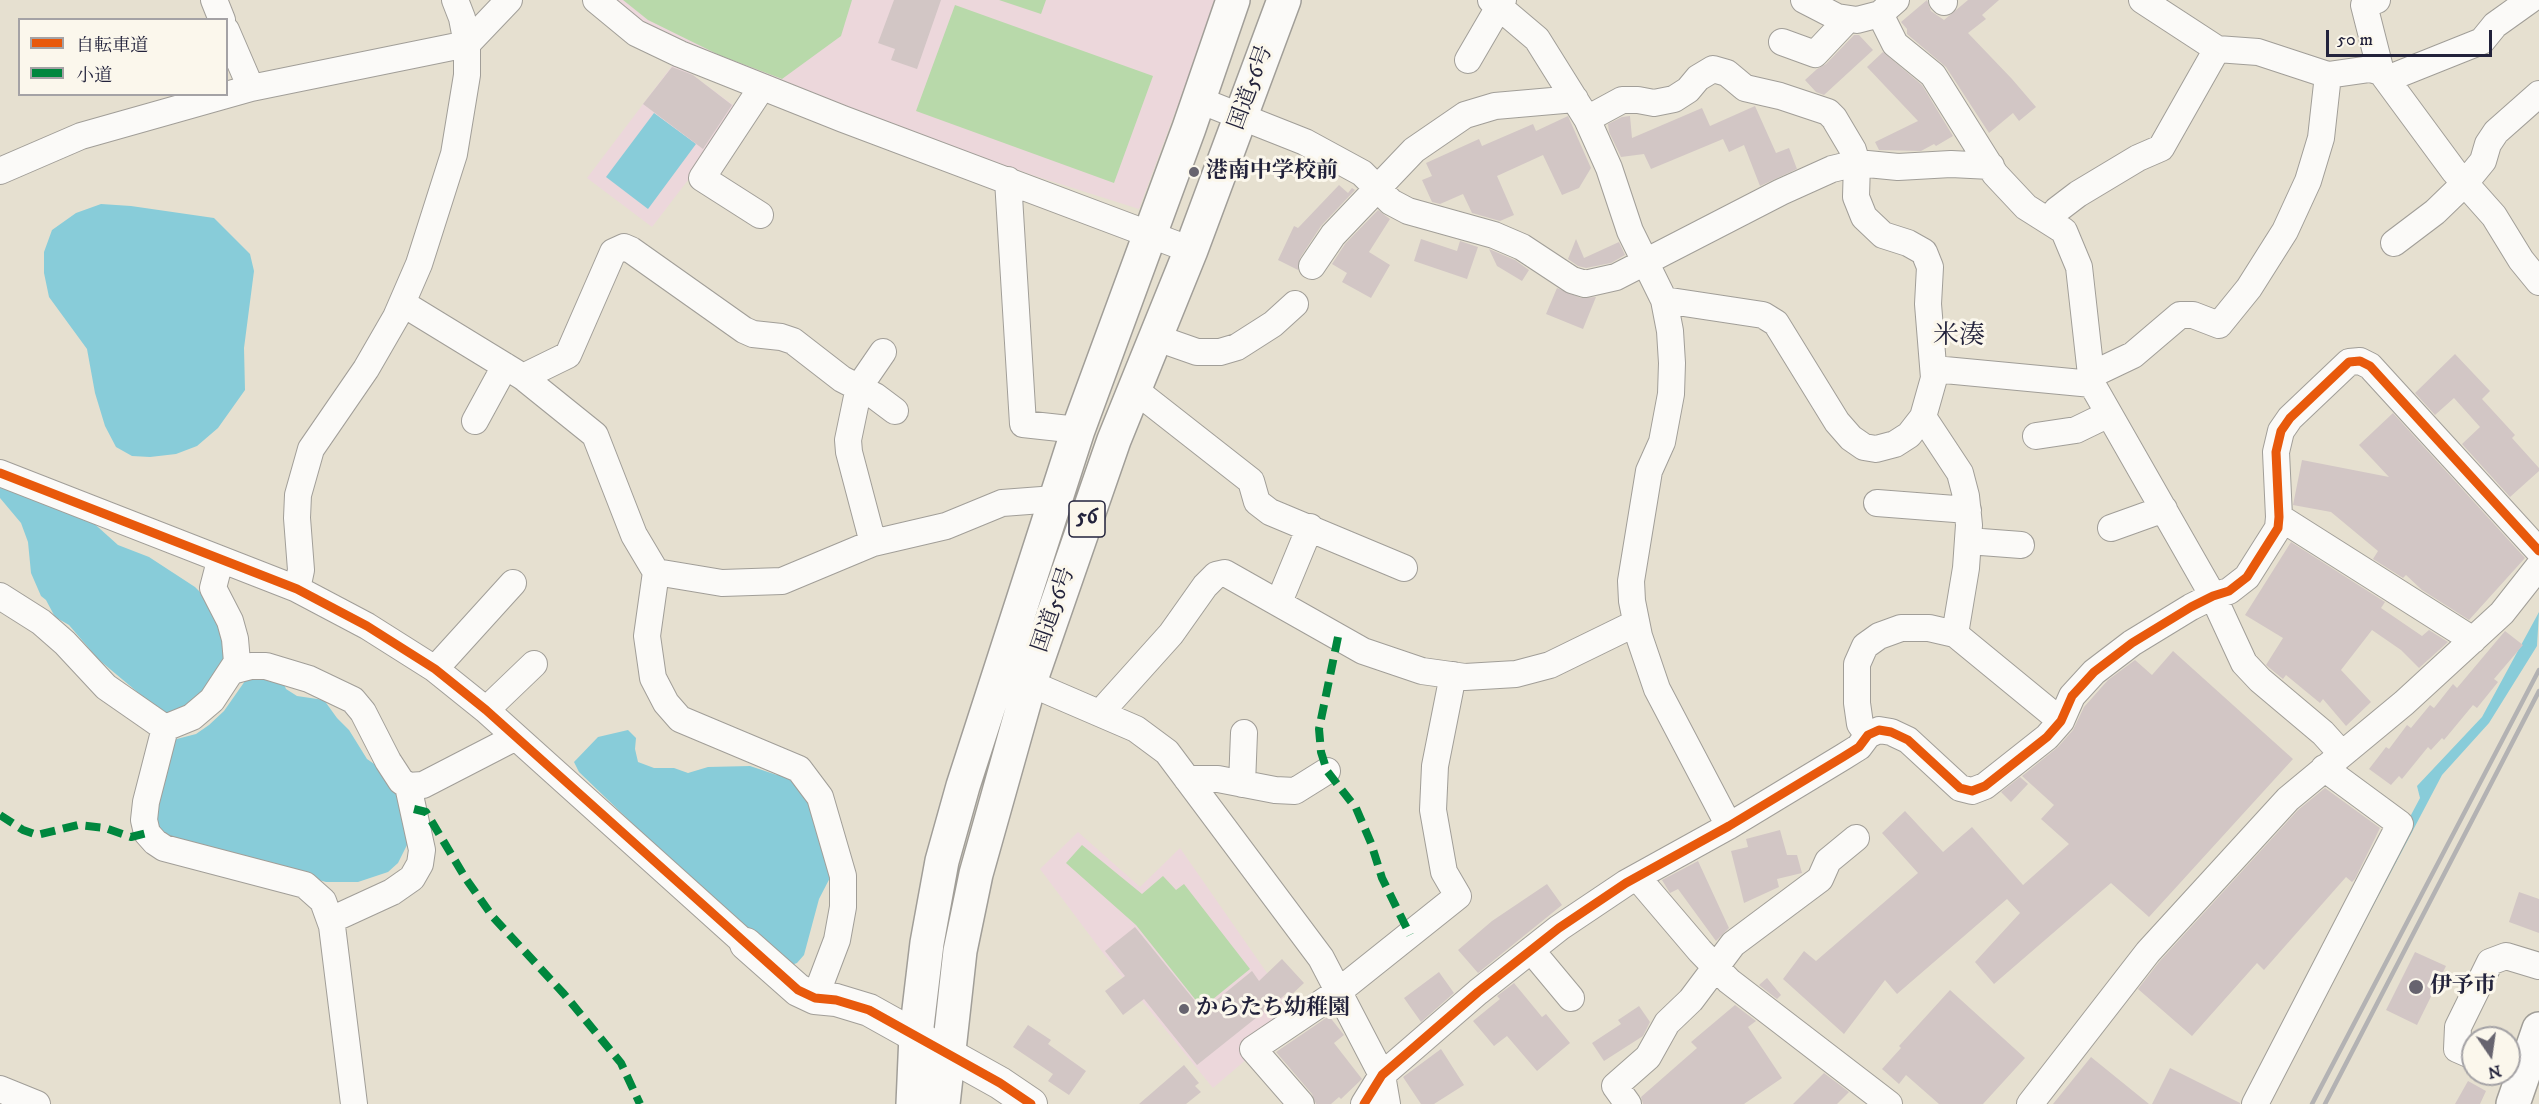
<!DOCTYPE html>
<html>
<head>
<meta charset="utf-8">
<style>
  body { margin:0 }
  #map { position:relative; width:2539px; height:1104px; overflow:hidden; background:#e6e0d0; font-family:"IM FELL DW Pica","Noto Serif JP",serif }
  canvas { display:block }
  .legend { position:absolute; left:18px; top:18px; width:210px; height:78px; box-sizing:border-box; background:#fbf7ec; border:2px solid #a4a2a5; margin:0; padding:8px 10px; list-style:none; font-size:18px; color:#22223b }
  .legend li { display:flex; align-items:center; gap:12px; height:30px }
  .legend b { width:30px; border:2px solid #a4a2a5 }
  .north { position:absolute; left:2461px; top:1026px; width:60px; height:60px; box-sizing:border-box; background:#fbf7ec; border:2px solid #a4a2a5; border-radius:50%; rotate:167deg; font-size:16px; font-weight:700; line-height:24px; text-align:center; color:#22223b }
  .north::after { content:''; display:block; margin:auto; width:21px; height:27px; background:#67646f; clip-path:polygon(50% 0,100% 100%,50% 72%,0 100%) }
  .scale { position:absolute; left:2326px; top:30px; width:166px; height:27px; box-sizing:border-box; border:3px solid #22223b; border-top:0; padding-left:8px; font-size:18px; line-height:21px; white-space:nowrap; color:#22223b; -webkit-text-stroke:4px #fbf7ec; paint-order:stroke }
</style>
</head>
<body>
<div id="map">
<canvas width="2539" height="1104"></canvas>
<ul class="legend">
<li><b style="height:8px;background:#e8590c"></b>自転車道</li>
<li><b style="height:8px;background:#00873e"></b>小道</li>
</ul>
<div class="north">N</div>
<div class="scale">50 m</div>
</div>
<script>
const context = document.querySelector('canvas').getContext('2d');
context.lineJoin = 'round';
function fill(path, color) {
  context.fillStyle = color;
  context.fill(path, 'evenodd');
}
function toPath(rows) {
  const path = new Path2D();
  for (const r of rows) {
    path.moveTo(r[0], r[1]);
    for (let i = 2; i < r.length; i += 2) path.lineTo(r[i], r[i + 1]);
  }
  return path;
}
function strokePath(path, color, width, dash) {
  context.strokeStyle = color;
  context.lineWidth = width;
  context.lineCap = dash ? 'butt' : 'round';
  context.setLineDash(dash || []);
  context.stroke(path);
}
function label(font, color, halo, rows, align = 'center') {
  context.font = font + ' "IM FELL DW Pica","Noto Serif JP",serif';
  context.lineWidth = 6;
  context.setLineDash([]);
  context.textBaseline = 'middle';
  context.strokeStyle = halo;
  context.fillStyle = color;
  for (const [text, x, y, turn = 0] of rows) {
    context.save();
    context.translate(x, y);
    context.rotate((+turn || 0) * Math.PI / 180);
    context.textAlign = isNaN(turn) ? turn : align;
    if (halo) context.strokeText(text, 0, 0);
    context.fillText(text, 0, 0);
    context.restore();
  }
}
fill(toPath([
  [611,0,1217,0,1139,209,1032,175,832,104,644,27],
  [675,62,741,111,652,227,587,178],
  [1078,832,1140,887,1180,848,1292,1009,1240,1047,1248,1058,1213,1088,1103,953,1040,869]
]), '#ecd7db');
fill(toPath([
  [623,0,852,0,841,36,782,79,719,55,648,20],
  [999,0,1046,0,1041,14],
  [955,5,1153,76,1114,183,916,111],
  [1082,845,1142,894,1163,876,1176,890,1184,884,1250,969,1202,1008,1136,925,1066,863]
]), '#b8d9aa');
fill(toPath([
  [654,113,696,144,648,209,606,177],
  [101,204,131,206,214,218,250,254,254,271,244,348,245,390,218,428,197,446,176,454,150,457,132,456,116,447,105,426,95,393,87,349,49,297,44,273,44,252,52,230,76,213],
  [0,485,89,519,118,545,149,557,195,587,214,606,229,653,195,705,171,713,160,711,98,659,69,625,55,617,46,600,41,596,31,573,28,542,21,523,0,498],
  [2539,612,2537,646,2489,723,2442,775,2269,1104,2258,1104,2420,798,2417,786,2482,717],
  [252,676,283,682,286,689,297,696,324,700,337,718,349,730,367,759,380,768,400,795,411,837,398,863,388,872,358,882,326,882,171,838,155,827,169,741,196,734,209,725,224,711,245,681],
  [628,730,636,738,635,749,638,762,654,768,674,768,688,773,708,767,750,766,777,775,784,775,799,785,808,796,834,870,819,899,804,955,797,963,789,966,692,881,579,772,574,762,598,737]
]), '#88ccd9');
fill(toPath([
  [894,0,941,0,917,69,891,60,895,49,878,43],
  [1927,0,1931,11,1944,20,1968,0,1999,0,1982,15,1986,19,1968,33,2012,79,2036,107,2019,121,2013,113,1989,133,1946,67,1907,34,1907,29,1901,22],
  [1854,35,1859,35,1873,50,1824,95,1816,92,1805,80,1817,69,1826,64],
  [1883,52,1922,85,1953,136,1936,146,1934,144,1921,151,1879,150,1875,142,1918,121,1867,67],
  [672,67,693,75,732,105,703,149,643,104],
  [1755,106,1776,153,1789,148,1797,169,1760,186,1744,145,1729,152,1723,139,1651,169,1644,154,1621,157,1609,132,1608,124,1622,117,1630,116,1632,138,1702,108,1710,126],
  [1568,116,1591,168,1579,188,1562,195,1543,155,1497,176,1514,215,1500,221,1472,213,1463,194,1440,204,1432,202,1422,180,1432,176,1426,163,1479,139,1482,146,1533,124,1536,131],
  [1339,185,1348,193,1352,188,1355,190,1321,226,1300,258,1298,270,1278,260,1294,226,1298,228],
  [1378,210,1390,219,1369,252,1390,265,1371,298,1342,282,1347,273,1332,264,1345,244],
  [1421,239,1457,251,1460,241,1478,247,1467,279,1414,261],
  [1576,239,1584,258,1619,242,1625,255,1611,263,1586,268,1578,266,1568,259],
  [1489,249,1515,260,1529,270,1522,281,1497,266],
  [1557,288,1581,298,1596,297,1583,329,1546,314],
  [2455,354,2490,391,2482,399,2515,435,2512,438,2539,468,2539,471,2510,497,2462,444,2480,427,2454,398,2435,415,2415,393],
  [2393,413,2525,558,2469,620,2422,590,2406,575,2403,578,2373,559,2378,551,2331,512,2293,505,2302,460,2389,477,2359,445],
  [2291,542,2385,602,2381,608,2422,636,2429,630,2448,642,2419,668,2401,650,2372,630,2341,670,2371,702,2346,726,2323,699,2320,703,2286,675,2283,679,2266,665,2283,638,2245,615],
  [2505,631,2523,645,2494,679,2498,682,2477,708,2473,705,2444,740,2442,738,2431,750,2428,747,2402,779,2399,776,2391,785,2369,769,2386,747,2389,749,2407,725,2411,728,2430,705,2434,708,2453,684,2457,688],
  [2173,651,2293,759,2149,917,2111,883,1994,984,1975,962,2020,913,2007,899,1897,994,1885,980,1844,1034,1783,979,1804,951,1816,961,1918,873,1882,833,1905,811,1943,852,1972,827,2023,885,2069,844,2041,819,2054,805,2022,776,2058,747,2073,730,2084,707,2108,680,2135,660,2152,675],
  [2020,777,2028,784,2011,802,2001,792],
  [2325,788,2380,828,2355,879,2352,882,2346,877,2264,970,2257,963,2192,1036,2138,989,2159,962,2298,810],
  [1780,830,1787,855,1797,855,1802,873,1777,879,1779,887,1744,903,1731,851,1748,847,1746,839],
  [1698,861,1729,928,1716,941,1678,889,1670,893,1662,880],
  [1547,884,1562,905,1478,973,1458,950,1492,921],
  [2519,892,2539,899,2539,933,2509,922],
  [1135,927,1203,1011,1252,971,1259,981,1282,959,1304,983,1289,997,1286,994,1197,1065,1144,999,1123,1015,1105,991,1125,976,1105,951],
  [2415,952,2446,966,2417,1025,2386,1010],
  [1439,972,1454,993,1421,1022,1404,998],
  [1767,978,1781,995,1777,999,1759,985],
  [1514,983,1542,1017,1546,1014,1570,1043,1537,1071,1507,1036,1494,1046,1473,1021,1500,999,1497,996],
  [1950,990,2025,1058,1983,1104,1939,1104,1906,1075,1899,1084,1882,1069,1901,1048,1899,1046],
  [1735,1005,1756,1021,1748,1027,1782,1078,1744,1104,1643,1104,1641,1097,1697,1048,1691,1042],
  [1639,1006,1650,1022,1643,1036,1604,1061,1592,1043,1621,1024,1618,1020],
  [1329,1016,1344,1035,1334,1043,1362,1079,1341,1099,1339,1097,1331,1104,1316,1104,1312,1094,1276,1052],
  [1028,1025,1051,1040,1048,1044,1086,1071,1069,1095,1048,1081,1053,1074,1013,1047],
  [1441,1049,1464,1085,1434,1104,1421,1104,1403,1077],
  [2091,1057,2149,1104,2053,1104],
  [1184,1065,1199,1083,1195,1086,1201,1092,1186,1104,1139,1104],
  [2170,1068,2240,1103,2240,1104,2152,1104],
  [1824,1073,1849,1092,1837,1104,1793,1104],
  [2468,1081,2486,1091,2480,1104,2455,1104]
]), '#d2c6c5');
const minor = toPath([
  [214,0,222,20],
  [596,0,636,33,680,54,843,119,1191,250],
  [1491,0,1537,39,1587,119,1609,168,1630,231,1664,300,1670,331,1672,363,1671,394,1662,442,1649,471,1631,581,1632,601,1639,636,1657,689,1729,826],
  [1804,0,1837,17,1857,20,1880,14,1896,0],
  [1942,0,1944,2],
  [2142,0,2217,49,2258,52,2328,75,2370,69,2381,72,2454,171,2494,216,2521,260,2539,282],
  [2377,0,2364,5,2381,72],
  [1880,14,1895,44,1933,75,1995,174,2026,207,2064,231,2079,267,2092,384,2213,596,2244,663,2260,680,2323,733,2341,753],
  [226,30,251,88],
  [1782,42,1815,54,1848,19],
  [1468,60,1503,0],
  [2387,79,2482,41,2495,25,2530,0],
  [1199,100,1305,142,1362,173,1391,202,1408,211,1494,235,1522,247,1572,280,1585,284,1616,277,1781,192,1832,169,1857,163,1898,167,1951,164,1991,166],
  [1587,119,1622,100,1638,100,1654,103,1674,99,1688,90,1698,78,1713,69,1727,73,1745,88,1780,96,1828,112,1834,118,1853,150,1857,163,1856,197,1864,217,1883,235,1908,243,1924,252,1930,267,1928,304,1934,378,1923,417,1909,435,1895,444,1876,449,1864,447,1851,438,1837,422,1776,323,1763,315,1664,300],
  [0,171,81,136,251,88,467,44,509,0],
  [1008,180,1023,424,1078,430],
  [760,215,702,178,762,87],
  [2048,221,2057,210,2078,194,2138,158,2161,148,2217,49],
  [2394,243,2435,212,2465,183,2483,161,2488,144,2496,132,2539,94],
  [1312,266,1333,235,1414,150,1465,115,1495,106,1575,99],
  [402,303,523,377,595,435,634,535,656,572,647,636,653,678,666,703,680,719,799,769,820,797,843,876,843,907,837,940,815,998],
  [1157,338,1197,352,1220,352,1237,347,1273,324,1295,304],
  [1934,369,2092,384],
  [2091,375,2133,355,2180,315,2193,315,2219,325,2249,288,2285,231,2308,181,2321,138,2328,75],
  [523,377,568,355,613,252,624,247,631,250,744,330,753,334,781,337,793,341,842,379,875,396,895,411],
  [1135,390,1251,481,1257,502,1270,512,1404,568],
  [1923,417,1960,473,1966,496,1969,525,1966,568,1955,634],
  [475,421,505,366],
  [2036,436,2076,430,2109,414],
  [0,473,297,589,367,626,435,669,486,710,746,944],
  [1877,503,1968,510],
  [2279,517,2473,640],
  [2111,528,2164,509],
  [1968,541,2021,545],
  [873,543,849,452,848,440,859,387,883,352],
  [656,572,722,583,782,581,873,543,946,526,1002,503,1055,499],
  [297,589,301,570,297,518,298,495,311,449,366,369,396,317,419,264,454,154,467,75,467,44,462,18,455,0],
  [0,596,41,622,65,643,106,687,165,728,192,717,212,700,237,662,235,639,230,621,213,588,220,561],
  [1279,602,1310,527],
  [435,669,513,583],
  [232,671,251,666,266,666,309,679,353,700,363,712,388,761,401,781,408,786,423,785,516,737],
  [1013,676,1136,729,1167,752,1321,958,1382,1075,1387,1104],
  [486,710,534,664],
  [1100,713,1171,634,1205,586,1216,575,1225,573,1363,651,1422,671,1465,677,1516,674,1550,665,1636,623],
  [165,728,146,802,144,820,147,833,155,842,164,848,305,885,323,901,332,926,354,1104],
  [1868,735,1860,724,1857,703,1857,664,1865,646,1879,636,1901,628,1929,628,1955,634,2061,721],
  [1187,779,1218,779,1275,790,1295,791,1327,771],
  [1242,784,1244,733],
  [1637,877,1700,951,1729,981,1889,1104],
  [331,920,392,892,412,878,420,864,422,850,408,786],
  [1531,950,1571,998],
  [2473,1056,2457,1049,2458,1027,2490,962,2506,956,2539,966],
  [0,1089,37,1104],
  [1301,1104,1253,1049,1339,991,1458,896,1444,872,1433,810,1435,766,1453,675],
  [1364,1104,1382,1075,1478,992,1559,928,1626,883,1729,826,1843,757,1859,747,1868,735,1879,730,1891,732,1908,740,1960,788,1972,791,1985,786,2047,737,2061,721,2072,696,2094,672,2132,643,2191,607,2213,596,2229,591,2247,577,2278,528,2279,517,2276,452,2281,431,2290,418,2349,362,2360,361,2370,366,2539,551],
  [1628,1104,1615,1086,1648,1057,1667,1023,1691,1000,1733,944,1820,879,1828,861,1856,838],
  [2030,1104,2148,952,2288,799,2404,703,2502,613,2539,566],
  [2255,1104,2400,824,2324,768]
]);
const tertiary = toPath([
  [746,944,798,990,815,998,836,1000,869,1010,1000,1083,1031,1104]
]);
const trunk = toPath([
  [913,1104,916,1035,927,943,942,861,963,786,1078,430,1189,128,1233,0],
  [943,1104,960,951,976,874,1030,682,1114,440,1191,250,1284,0],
  [2513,1104,2539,1029]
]);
strokePath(minor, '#a19e98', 28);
strokePath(tertiary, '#a19e98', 34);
strokePath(trunk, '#a19e98', 36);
strokePath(minor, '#fbfaf8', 26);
strokePath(tertiary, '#fbfaf8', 32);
strokePath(trunk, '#fbfaf8', 33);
strokePath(toPath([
  [2312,1104,2539,670],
  [2325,1104,2539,691]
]), '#b3b2b3', 4.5);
strokePath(toPath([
  [1338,637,1319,729,1321,752,1327,771,1356,808,1371,843,1382,878,1410,935],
  [414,809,426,812,466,879,493,917,564,994,621,1063,640,1104],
  [0,815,23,830,37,835,78,825,105,828,131,837,147,833]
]), '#00873e', 8, [15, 8]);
strokePath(toPath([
  [0,473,297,589,367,626,435,669,486,710,798,990,815,998,836,1000,869,1010,1000,1083,1031,1104],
  [1364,1104,1382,1075,1478,992,1559,928,1626,883,1729,826,1843,757,1859,747,1868,735,1879,730,1891,732,1908,740,1960,788,1972,791,1985,786,2047,737,2061,721,2072,696,2094,672,2132,643,2191,607,2213,596,2229,591,2247,577,2278,528,2279,517,2276,452,2281,431,2290,418,2349,362,2360,361,2370,366,2539,551]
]), '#e8590c', 9);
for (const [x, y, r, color] of [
  [1194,172,6,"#67646f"],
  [2416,987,8,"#67646f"],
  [1184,1009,6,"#67646f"]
]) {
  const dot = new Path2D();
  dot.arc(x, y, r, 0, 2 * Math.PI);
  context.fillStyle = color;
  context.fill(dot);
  strokePath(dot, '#fbf7ec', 2);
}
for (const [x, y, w] of [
  [1087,519,36]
]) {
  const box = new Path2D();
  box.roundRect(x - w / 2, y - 18, w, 36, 4.5);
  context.fillStyle = '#fbf7ec';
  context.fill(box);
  strokePath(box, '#22223b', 1.5);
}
label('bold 21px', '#22223b', null, [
  ["56",1087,519]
]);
label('22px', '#22223b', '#fbf7ec', [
  ["国道56号",1252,88,-70],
  ["国道56号",1055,610,-71]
]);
label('bold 22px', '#22223b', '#fbf7ec', [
  ["港南中学校前",1206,172],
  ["伊予市",2430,987],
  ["からたち幼稚園",1196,1009]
], 'left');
label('26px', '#22223b', '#fbf7ec', [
  ["米湊",1959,338]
]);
</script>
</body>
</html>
